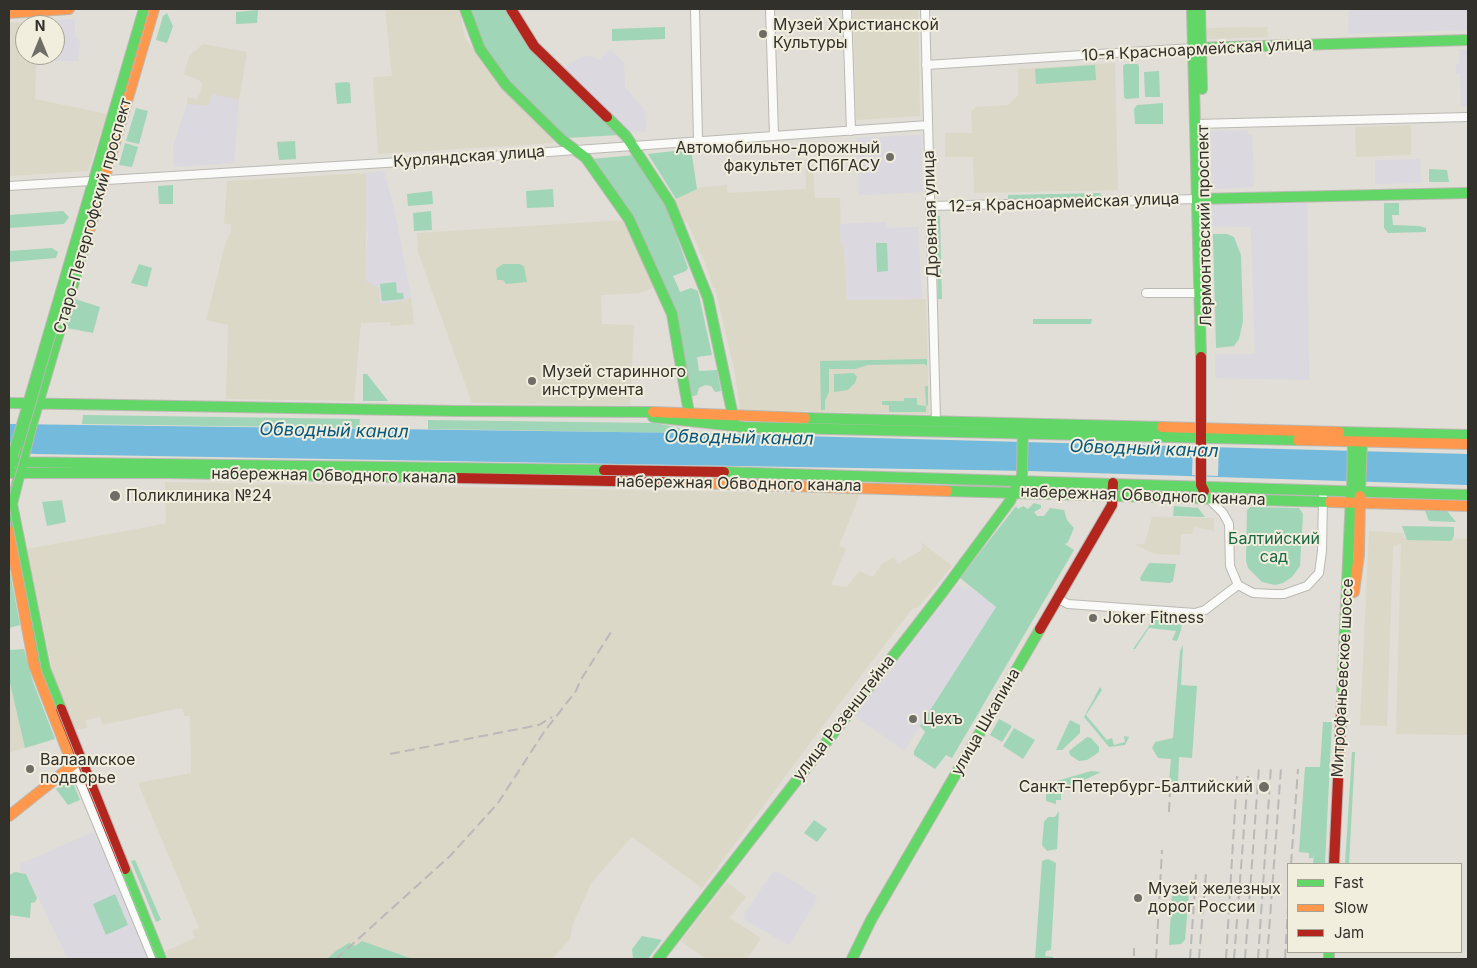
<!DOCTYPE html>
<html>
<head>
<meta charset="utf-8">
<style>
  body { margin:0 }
  #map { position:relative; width:1477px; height:968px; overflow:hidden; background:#e0ded6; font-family:Inter,sans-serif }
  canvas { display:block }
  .frame { position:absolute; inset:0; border:10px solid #31302a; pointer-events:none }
  .legend { position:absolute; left:1287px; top:863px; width:175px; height:90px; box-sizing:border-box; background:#f2eede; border:1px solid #a5a296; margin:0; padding:6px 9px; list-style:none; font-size:15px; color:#31302a }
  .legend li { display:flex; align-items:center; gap:10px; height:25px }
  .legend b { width:25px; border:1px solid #a5a296 }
  .north { position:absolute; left:15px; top:15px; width:50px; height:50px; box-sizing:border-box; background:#f2eede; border:1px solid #a5a296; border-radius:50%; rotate:0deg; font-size:14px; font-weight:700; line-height:20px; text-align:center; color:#31302a }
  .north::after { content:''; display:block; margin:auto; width:18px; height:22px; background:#6e6d66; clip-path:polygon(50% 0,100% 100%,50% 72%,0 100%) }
</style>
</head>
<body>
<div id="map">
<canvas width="1477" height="968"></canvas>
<div class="frame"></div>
<ul class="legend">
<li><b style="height:6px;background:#63d668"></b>Fast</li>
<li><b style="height:6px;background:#ff974d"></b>Slow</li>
<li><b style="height:6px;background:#b3261e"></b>Jam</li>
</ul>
<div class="north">N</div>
</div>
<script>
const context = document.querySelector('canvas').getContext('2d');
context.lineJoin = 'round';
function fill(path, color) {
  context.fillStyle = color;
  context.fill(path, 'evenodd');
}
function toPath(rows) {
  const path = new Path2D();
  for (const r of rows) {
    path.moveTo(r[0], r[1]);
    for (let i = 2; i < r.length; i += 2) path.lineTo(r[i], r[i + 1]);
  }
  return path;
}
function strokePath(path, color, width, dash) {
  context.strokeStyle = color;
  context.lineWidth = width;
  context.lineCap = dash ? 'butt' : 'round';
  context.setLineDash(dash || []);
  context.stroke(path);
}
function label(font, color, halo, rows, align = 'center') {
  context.font = font + ' Inter,sans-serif';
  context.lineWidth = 4;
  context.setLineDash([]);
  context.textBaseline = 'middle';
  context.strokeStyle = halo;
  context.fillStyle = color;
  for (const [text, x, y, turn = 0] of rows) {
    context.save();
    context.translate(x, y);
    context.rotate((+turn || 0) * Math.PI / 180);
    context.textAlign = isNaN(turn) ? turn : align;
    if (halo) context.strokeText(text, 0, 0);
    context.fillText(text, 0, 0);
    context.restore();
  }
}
fill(toPath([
  [385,9,459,9,465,38,499,85,554,138,553,143,378,154,373,77,392,76],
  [853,9,918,9,920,116,856,120],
  [53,20,53,25,25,25,25,55,36,55,35,99,107,114,88,171,9,176,9,23],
  [1267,27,1268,37,1207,39,1207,28],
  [203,44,247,52,239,100,227,98,206,106,187,104,187,97,197,99,200,93,202,84,200,81,184,74,189,56],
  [1115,63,1118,190,974,193,973,157,945,157,945,133,972,133,971,112,976,107,1008,105,1018,95,1018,69],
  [1411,125,1411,155,1356,157,1355,127],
  [805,159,812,159,815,198,840,198,841,244,844,245,847,300,926,299,929,414,740,410,735,373,715,288,713,288,707,268,687,221,684,222,675,200,687,192,702,187,727,185,727,193,806,189],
  [366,173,366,274,379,287,403,301,411,297,414,324,391,326,390,322,363,323,361,321,354,401,226,399,228,325,206,320,226,241,231,232,231,224,224,224,227,181],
  [624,220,654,287,641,293,601,295,602,324,634,325,630,405,472,403,418,252,417,233],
  [165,482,860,494,839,546,846,549,831,585,847,587,859,571,873,577,882,564,894,557,898,564,920,551,923,547,921,542,952,566,918,608,913,608,840,703,702,888,632,837,592,882,573,924,570,939,552,959,413,959,362,941,355,947,349,944,337,950,327,959,168,959,166,951,195,938,192,931,199,928,138,783,191,773,190,716,184,716,183,709,176,709,102,725,100,717,86,720,87,728,74,730,54,678,27,549,163,524,166,523],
  [1152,517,1214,518,1214,531,1194,527,1192,534,1181,534,1180,555,1154,554,1136,545,1137,543,1141,545,1145,543],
  [1369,531,1404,533,1404,538,1468,539,1468,735,1396,734,1401,543,1393,547,1387,726,1360,725],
  [9,679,25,748,9,753],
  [727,882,746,897,730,918,761,938,747,959,706,959,681,941]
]), '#dcd8c7');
fill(toPath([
  [1349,9,1468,9,1468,30,1348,34],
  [75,19,75,36,80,41,78,61,55,61,57,20],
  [610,49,624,63,625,87,644,109,647,132,630,131,563,67,585,56,594,57,600,60],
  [1459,49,1468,49,1468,106,1461,107,1460,74,1456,73,1456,64,1460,63],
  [212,94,239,100,234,163,174,167,173,146,187,104,206,106,210,104],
  [1248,130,1248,135,1252,135,1254,187,1212,189,1210,131],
  [921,135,923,192,859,195,857,138],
  [1420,159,1421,183,1375,184,1375,160],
  [384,171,395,212,411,297,403,301,380,304,379,288,366,281,365,273,368,231,366,231,366,173],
  [1307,203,1309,380,1215,378,1215,354,1255,354,1251,227,1210,226,1210,204],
  [886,222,887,228,918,227,922,299,847,300,844,245,841,245,840,224],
  [958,584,966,590,969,587,996,607,904,751,855,716],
  [94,832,145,951,146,959,68,959,27,874,20,871,20,864],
  [778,872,815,895,817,899,790,944,788,945,745,920,743,916,772,873]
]), '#dbd8e0');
fill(toPath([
  [467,9,508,9,522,36,619,135,567,138,516,92,486,54],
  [258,10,257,23,236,24,236,12],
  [167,13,173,26,167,43,156,40,163,16],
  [665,27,665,39,612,41,612,29],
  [1125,64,1138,64,1139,67,1139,98,1126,99,1124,97,1123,66],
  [1095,65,1096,80,1036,84,1035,69],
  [1159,71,1160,97,1145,97,1144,72],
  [347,82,350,83,351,103,337,104,335,83],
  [1163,103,1163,124,1135,124,1134,109,1137,105],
  [136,108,148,111,139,144,126,141],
  [295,141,296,159,279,160,277,142],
  [125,143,138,147,132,167,119,165],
  [691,149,697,189,676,199,648,154],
  [635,155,675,220,677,237,688,268,686,271,673,276,680,292,691,288,698,291,712,355,697,357,699,371,717,370,721,391,715,392,711,386,705,385,699,388,697,395,690,397,673,309,591,159],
  [1429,169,1447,170,1449,182,1429,182],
  [173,185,173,204,159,204,158,186],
  [553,189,554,207,527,208,526,191],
  [432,191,433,204,408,206,407,194],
  [1100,193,1102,197,1008,200,1008,195],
  [1384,203,1399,203,1399,215,1392,215,1393,225,1419,226,1426,228,1426,232,1388,233,1384,228],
  [63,211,69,217,64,224,9,228,9,215],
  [431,211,432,230,414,231,413,213],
  [936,216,940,216,942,299,938,299],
  [1227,234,1234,237,1241,255,1243,321,1239,339,1234,346,1216,348,1213,234],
  [876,243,887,243,888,271,877,272],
  [52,248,58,252,56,258,9,262,9,251],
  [139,264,152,268,147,287,131,283],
  [503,264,519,264,524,266,527,282,506,284,503,280,497,280,496,269],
  [396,282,397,293,403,293,404,299,382,301,380,284],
  [75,299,100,307,93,333,67,328],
  [1033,319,1092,319,1091,324,1033,324],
  [927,359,927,366,924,364,868,365,855,369,829,369,829,392,825,401,825,410,821,410,820,361],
  [363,374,367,374,388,401,363,401],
  [834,374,854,373,857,377,855,383,848,390,834,392],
  [925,386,928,386,928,405,926,406,926,412,889,412,889,405,882,405,882,401,904,401,904,398,917,398,917,405,926,406],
  [83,415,360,419,359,428,82,424],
  [428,420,656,423,679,428,683,433,428,429],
  [62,500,66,522,47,526,42,502],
  [1034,503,1041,505,1041,508,1034,512,1037,516,1044,516,1050,508,1064,510,1067,520,1074,528,1068,542,1065,544,1074,550,952,758,946,755,935,769,914,755,914,751,925,732,920,726,996,607,960,578,1016,506,1018,509,1023,506,1028,509],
  [1174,506,1198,508,1205,517,1173,516],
  [1250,507,1299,508,1303,514,1300,566,1292,577,1283,583,1275,585,1262,582,1248,568,1246,561,1247,510],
  [1431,510,1447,511,1456,522,1429,521,1425,511],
  [1402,526,1454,527,1454,536,1451,541,1407,540],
  [1149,563,1176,564,1173,581,1170,583,1141,581,1140,578],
  [9,567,20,625,9,628],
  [1150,617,1182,620,1181,630,1177,641,1172,640,1176,631,1149,628,1135,649,1133,649,1149,626],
  [1183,645,1181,685,1197,686,1192,758,1179,757,1178,783,1169,782,1171,759,1158,758,1152,748,1155,742,1173,738,1180,651],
  [24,649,33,682,55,739,25,748,9,679,9,650],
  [1100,687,1102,690,1086,715,1107,740,1112,738,1114,745,1125,742,1124,736,1129,737,1125,745,1109,747,1084,717],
  [999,719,1012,726,1002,742,990,735],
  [1070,720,1080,725,1080,733,1062,750,1056,750],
  [1323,722,1332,722,1325,864,1313,864,1314,853,1313,858,1309,858,1309,853,1299,852,1305,767,1320,767],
  [1014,728,1035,740,1023,759,1003,746],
  [1087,737,1091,738,1099,747,1099,752,1087,760,1079,761,1070,755,1069,751],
  [1352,752,1355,752,1349,864,1345,864],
  [1091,771,1101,772,1061,791,1061,800,1056,800,1056,804,1046,801,1046,788,1050,783],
  [71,778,80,800,68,805,56,789],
  [1059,811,1057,849,1047,851,1042,845,1044,822,1048,817,1055,817],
  [814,820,827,829,817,842,804,833],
  [1048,859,1056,863,1051,950,1046,951,1045,956,1053,957,1053,959,1035,959,1042,861],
  [135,860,161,920,156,922,131,861],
  [15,872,26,874,37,898,35,902,31,903,30,918,9,915,9,875],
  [1172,892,1189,893,1185,940,1181,944,1169,945],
  [115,894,128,925,106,935,93,904],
  [642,936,662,940,648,959,633,959,632,949],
  [362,941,413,959,327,959,337,950,349,943,355,946]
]), '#a1d5b7');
fill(toPath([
  [9,424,690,433,1468,454,1468,485,1030,471,35,454,9,452]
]), '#74badc');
fill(toPath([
  [1193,443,1219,444,1218,476,1192,475]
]), '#e0ded6');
const street = toPath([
  [695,9,698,140],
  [770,9,774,135],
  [847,9,851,131],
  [925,9,936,420],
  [926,65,1193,48],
  [1196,124,1468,117],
  [9,186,450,159,928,125],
  [930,206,1197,199],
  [1146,293,1207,293],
  [1208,498,1223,513,1229,524,1230,566,1238,585,1253,593,1273,594,1284,594,1307,586,1319,573,1322,551,1323,497],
  [1058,599,1068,604,1195,613,1205,610,1238,585],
  [72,763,153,959]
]);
const fast = toPath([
  [465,9,480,49,506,85,562,140,586,158,629,219,672,314,690,419],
  [1192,9,1201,357],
  [1200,9,1202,89],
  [1194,48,1468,40],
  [607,117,626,136,670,203,708,298,734,421],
  [1197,199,1468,193],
  [9,403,456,411,653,412],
  [653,417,744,427,1298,440],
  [805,418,1162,427],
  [1339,432,1468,435],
  [1360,437,1362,442,1360,492],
  [9,462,604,470],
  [9,469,144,9],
  [724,472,1468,495],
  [9,473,165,473,457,478],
  [947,491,1330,502],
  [1352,491,1353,441,1356,435],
  [1342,696,1351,496],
  [61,709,45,669,12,504,32,424,89,231],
  [125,869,161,959],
  [1329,952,1329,959],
  [658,959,942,593,1010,501,1022,475,1023,426],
  [852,959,871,920,1040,629]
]);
const slow = toPath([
  [9,13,69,9],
  [89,231,154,9],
  [653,412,805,418],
  [1162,427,1339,432],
  [1298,440,1468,444],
  [662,482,947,491],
  [1330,502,1468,506],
  [9,531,34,665,72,763],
  [1354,592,1359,555,1360,496],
  [9,816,78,761]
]);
const jam = toPath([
  [511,9,534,46,607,117],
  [1201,357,1201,485,1204,491],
  [604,470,724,472],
  [457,478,662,482],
  [1040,629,1112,505,1113,483],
  [61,709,125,869],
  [1334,864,1342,696]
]);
strokePath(street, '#bbb9b3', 10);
strokePath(fast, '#bbb9b3', 12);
strokePath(slow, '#bbb9b3', 12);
strokePath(jam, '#bbb9b3', 12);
strokePath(street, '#fafaf9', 8);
strokePath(fast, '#63d668', 10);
strokePath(slow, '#ff974d', 10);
strokePath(jam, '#b3261e', 10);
strokePath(toPath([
  [9,497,150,9],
  [9,506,42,672,157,959]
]), '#bab9b7', 1);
strokePath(toPath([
  [390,754,539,725,552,717],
  [1169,812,1170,790],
  [1291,864,1298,769],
  [1134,948,1134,956],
  [336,959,450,856,498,803,544,732,576,691,580,681,611,632],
  [1156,959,1162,850],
  [1190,959,1196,873],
  [1199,959,1206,873],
  [1226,959,1237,776],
  [1234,959,1248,776],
  [1245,959,1259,767],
  [1258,959,1271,767],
  [1267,959,1281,768],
  [1285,959,1288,907]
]), '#bab9b7', 2, [10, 5]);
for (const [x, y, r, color] of [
  [763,34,5,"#6e6d66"],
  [890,157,5,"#6e6d66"],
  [532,381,5,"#6e6d66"],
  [115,496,6,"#6e6d66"],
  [1093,618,5,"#6e6d66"],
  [913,719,5,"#6e6d66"],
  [30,769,5,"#6e6d66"],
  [1264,787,6,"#6e6d66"],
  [1138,898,5,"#6e6d66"]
]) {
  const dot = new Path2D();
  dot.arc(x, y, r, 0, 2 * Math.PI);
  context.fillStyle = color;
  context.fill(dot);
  strokePath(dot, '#f2eede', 2);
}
label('16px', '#31302a', '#f2eede', [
  ["Музей Христианской",773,25],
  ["Культуры",773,43],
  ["Автомобильно-дорожный",880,148,"right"],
  ["факультет СПбГАСУ",880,166,"right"],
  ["Музей старинного",542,372],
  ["инструмента",542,390],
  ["Поликлиника №24",126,496],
  ["Joker Fitness",1103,618],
  ["Цехъ",923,719],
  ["Валаамское",40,760],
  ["подворье",40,778],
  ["Санкт-Петербург-Балтийский",1253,787,"right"],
  ["Музей железных",1148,889],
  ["дорог России",1148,907]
], 'left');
label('16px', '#31302a', '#f2eede', [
  ["10-я Красноармейская улица",1197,50,-3],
  ["Курляндская улица",469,157,-4],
  ["12-я Красноармейская улица",1064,203,-2],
  ["Дровяная улица",931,214,-92],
  ["Старо-Петергофский проспект",93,216,-74],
  ["Лермонтовский проспект",1205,226,-91],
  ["набережная Обводного канала",334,476,1],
  ["набережная Обводного канала",739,484,1],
  ["набережная Обводного канала",1143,496,2],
  ["Митрофаньевское шоссе",1343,678,-87],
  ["улица Розенштейна",844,718,-52],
  ["улица Шкапина",986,722,-60]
]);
label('16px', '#1a6544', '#f2eede', [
  ["Балтийский",1274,539],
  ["сад",1274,557]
]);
label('italic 18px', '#07587c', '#f2eede', [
  ["Обводный канал",334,431,1],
  ["Обводный канал",739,438,1],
  ["Обводный канал",1144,449,2]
]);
</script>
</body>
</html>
